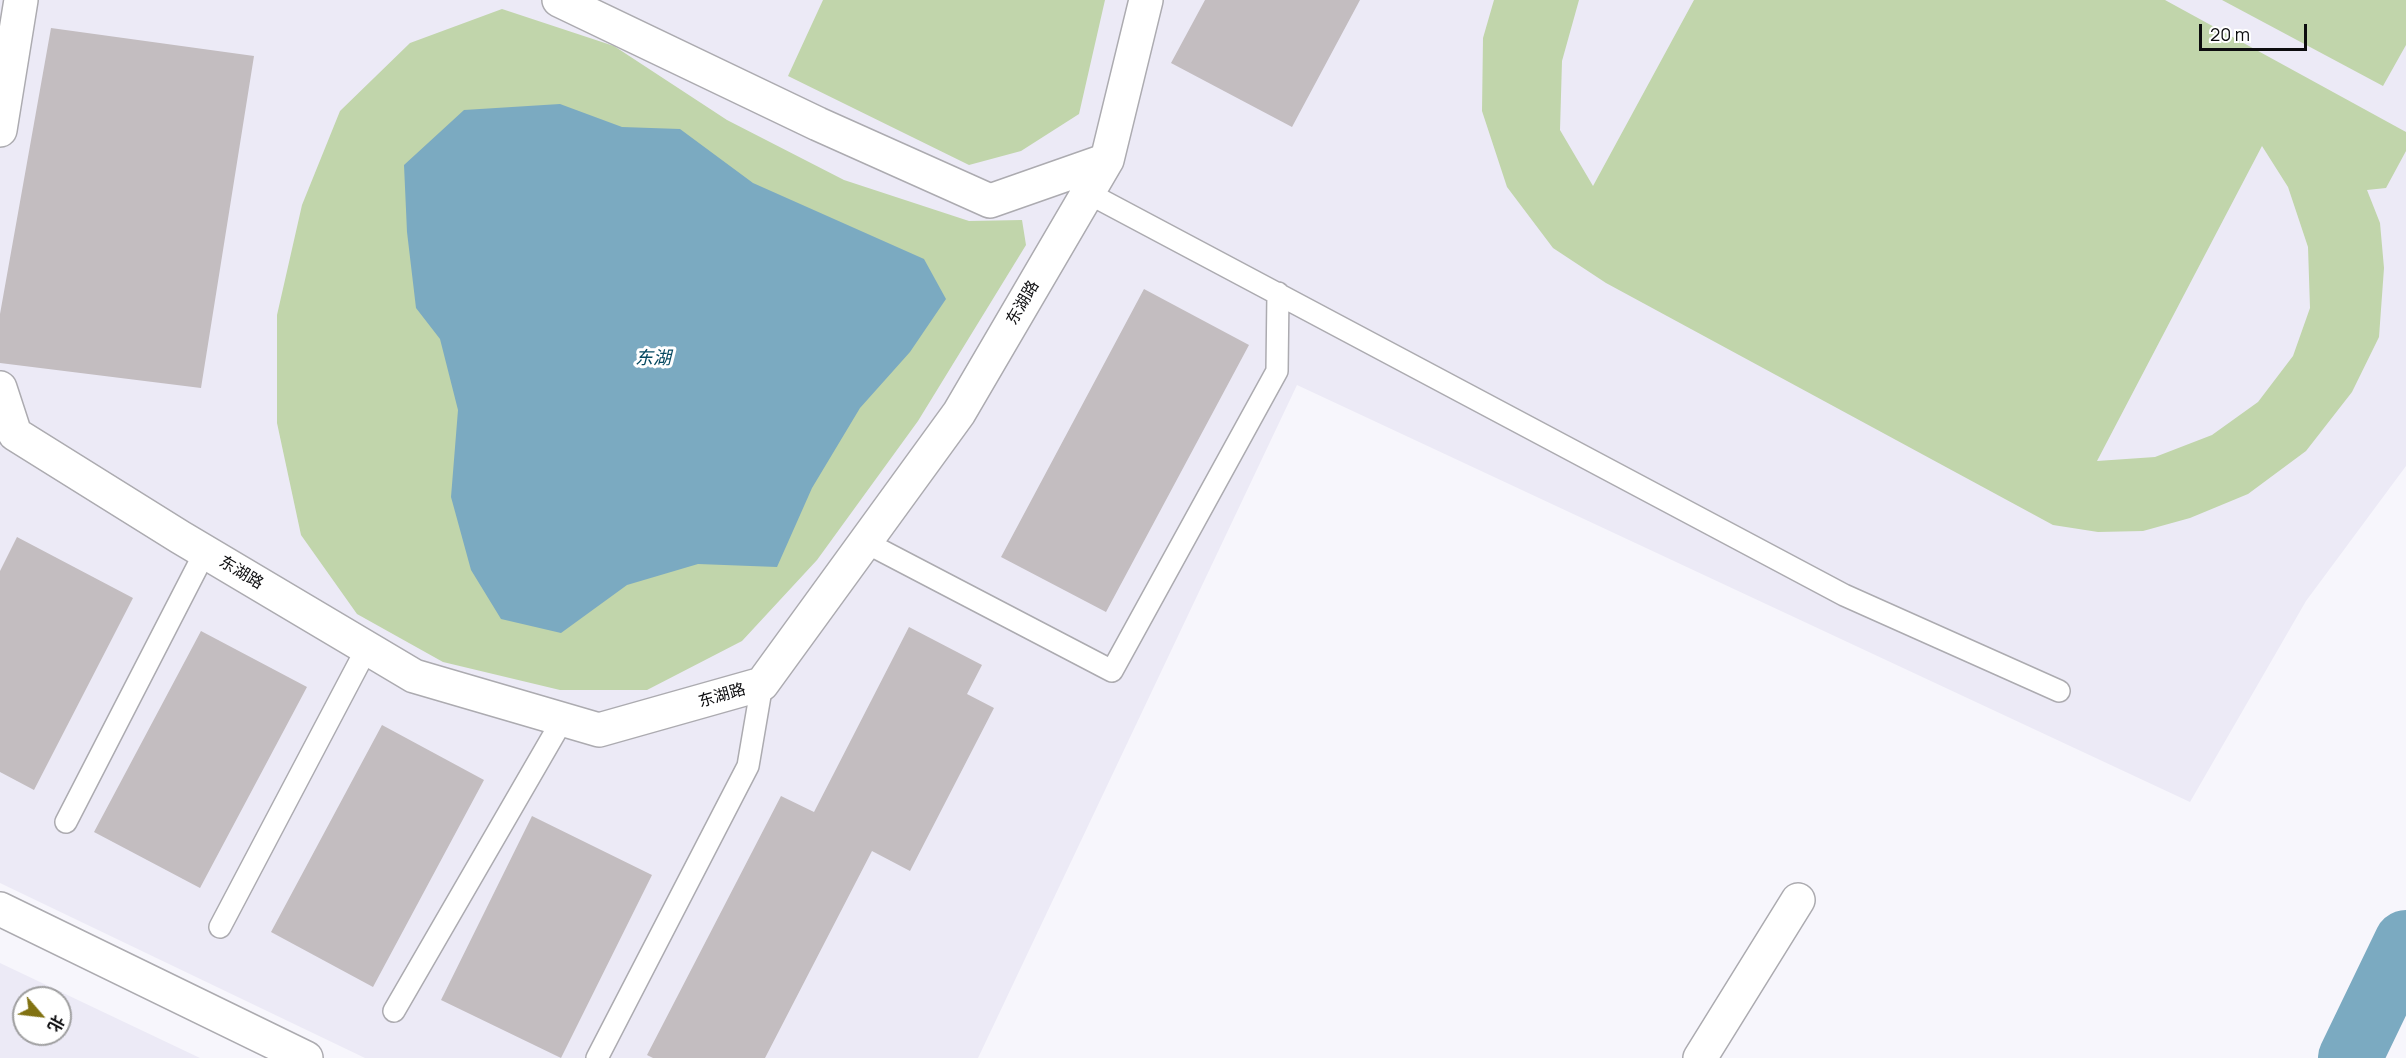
<!DOCTYPE html>
<html>
<head>
<meta charset="utf-8">
<style>
  body { margin:0 }
  #map { position:relative; width:2406px; height:1058px; overflow:hidden; background:#f7f6fc; font-family:Manrope,"Noto Sans SC",sans-serif }
  canvas { display:block }
  .north { position:absolute; left:12px; top:986px; width:60px; height:60px; box-sizing:border-box; background:#fff; border:2px solid #9e9e9f; border-radius:50%; rotate:118deg; font-size:16px; font-weight:700; line-height:24px; text-align:center; color:#0d0d0f }
  .north::after { content:''; display:block; margin:auto; width:21px; height:27px; background:#817212; clip-path:polygon(50% 0,100% 100%,50% 72%,0 100%) }
  .scale { position:absolute; left:2199px; top:24px; width:108px; height:27px; box-sizing:border-box; border:3px solid #0d0d0f; border-top:0; padding-left:8px; font-size:18px; line-height:21px; white-space:nowrap; color:#0d0d0f; -webkit-text-stroke:4px #fff; paint-order:stroke }
</style>
</head>
<body>
<div id="map">
<canvas width="2406" height="1058"></canvas>
<div class="north">北</div>
<div class="scale">20 m</div>
</div>
<script>
const context = document.querySelector('canvas').getContext('2d');
context.lineJoin = 'round';
function fill(path, color) {
  context.fillStyle = color;
  context.fill(path, 'evenodd');
}
function toPath(rows) {
  const path = new Path2D();
  for (const r of rows) {
    path.moveTo(r[0], r[1]);
    for (let i = 2; i < r.length; i += 2) path.lineTo(r[i], r[i + 1]);
  }
  return path;
}
function strokePath(path, color, width, dash) {
  context.strokeStyle = color;
  context.lineWidth = width;
  context.lineCap = dash ? 'butt' : 'round';
  context.setLineDash(dash || []);
  context.stroke(path);
}
function label(font, color, halo, rows, align = 'center') {
  context.font = font + ' Manrope,"Noto Sans SC",sans-serif';
  context.lineWidth = 6;
  context.setLineDash([]);
  context.textBaseline = 'middle';
  context.strokeStyle = halo;
  context.fillStyle = color;
  for (const [text, x, y, turn = 0] of rows) {
    context.save();
    context.translate(x, y);
    context.rotate((+turn || 0) * Math.PI / 180);
    context.textAlign = isNaN(turn) ? turn : align;
    if (halo) context.strokeText(text, 0, 0);
    context.fillText(text, 0, 0);
    context.restore();
  }
}
fill(toPath([
  [0,0,2406,0,2406,466,2306,601,2190,802,1297,385,978,1058,365,1058,0,883],
  [0,963,200,1058,0,1058],
  [24,998,60,998,60,1034,24,1034]
]), '#eceaf6');
fill(toPath([
  [823,0,1105,0,1079,114,1021,151,969,165,788,76],
  [1494,0,1579,0,1562,61,1560,130,1593,186,1694,0,2165,0,2406,132,2406,151,2386,188,2367,190,2380,223,2384,268,2379,337,2352,392,2306,451,2248,494,2190,518,2143,531,2098,532,2053,525,1606,283,1553,248,1507,187,1482,111,1483,38],
  [2262,146,2288,187,2308,247,2310,308,2293,356,2258,402,2212,435,2155,457,2097,461],
  [2222,0,2406,0,2406,45,2383,86],
  [502,9,614,46,727,120,844,180,969,221,1022,220,1026,245,918,421,817,560,742,641,647,690,560,690,443,662,357,614,301,535,277,423,277,315,302,205,340,111,410,43]
]), '#c1d5ab');
fill(toPath([
  [560,104,622,127,680,129,753,183,924,259,946,299,910,352,860,408,812,488,777,567,698,564,627,585,561,633,501,619,471,570,451,497,458,410,440,339,416,308,407,232,404,165,464,110]
]), '#7baac1');
strokePath(toPath([
  [2350,1058,2406,942]
]), '#7baac1', 64);
fill(toPath([
  [1205,0,1360,0,1292,127,1171,63],
  [51,28,254,56,201,388,0,363,0,314],
  [1144,289,1249,345,1106,612,1001,557],
  [17,537,133,598,34,790,0,772,0,571],
  [909,627,982,665,967,694,994,708,910,871,872,851,765,1058,653,1058,647,1055,781,796,814,812],
  [201,631,307,687,200,888,94,832],
  [382,725,484,780,373,987,271,932],
  [532,816,652,875,561,1058,441,1000]
]), '#c3bdc0');
const lane = toPath([
  [1088,193,1844,595,2059,691],
  [865,542,1112,671,1277,371,1278,293],
  [66,822,205,552],
  [220,927,367,648],
  [394,1011,563,719],
  [597,1058,748,766,762,684]
]);
const street = toPath([
  [559,0,818,124,990,201,1107,160],
  [0,130,21,0],
  [0,388,15,434,180,537,414,676,599,730,762,684,959,413,1107,160,1146,0],
  [0,909,306,1058],
  [1700,1058,1798,900]
]);
strokePath(lane, '#acabb0', 24);
strokePath(street, '#acabb0', 36);
strokePath(lane, '#fff', 21);
strokePath(street, '#fff', 33);
label('16px', '#0d0d0f', '#fff', [
  ["东湖路",1023,303,-60],
  ["东湖路",241,573,31],
  ["东湖路",722,696,-16]
]);
label('italic 18px', '#054860', '#fff', [
  ["东湖",653,359]
]);
</script>
</body>
</html>
